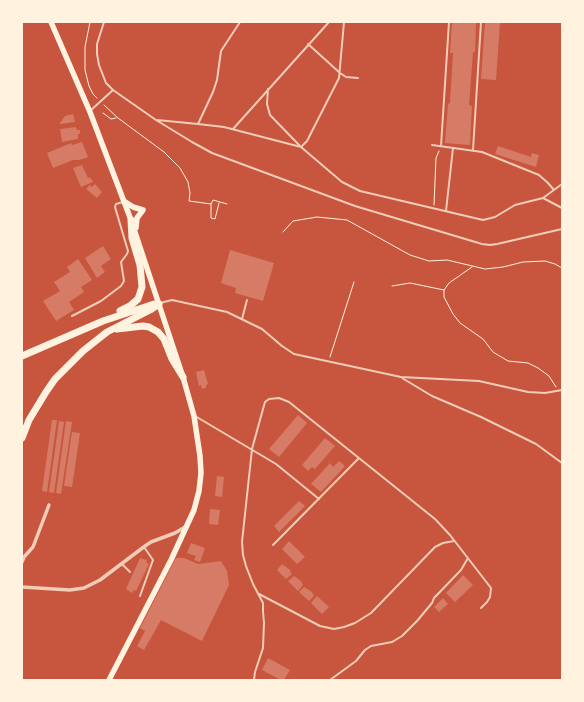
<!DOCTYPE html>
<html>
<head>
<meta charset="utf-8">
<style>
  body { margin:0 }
  #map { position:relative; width:584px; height:702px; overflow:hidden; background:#c8553d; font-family:"Sofia Sans Condensed",sans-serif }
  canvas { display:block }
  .frame { position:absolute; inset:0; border:23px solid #fff3e0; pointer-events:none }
</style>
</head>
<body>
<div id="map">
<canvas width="584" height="702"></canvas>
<div class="frame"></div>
</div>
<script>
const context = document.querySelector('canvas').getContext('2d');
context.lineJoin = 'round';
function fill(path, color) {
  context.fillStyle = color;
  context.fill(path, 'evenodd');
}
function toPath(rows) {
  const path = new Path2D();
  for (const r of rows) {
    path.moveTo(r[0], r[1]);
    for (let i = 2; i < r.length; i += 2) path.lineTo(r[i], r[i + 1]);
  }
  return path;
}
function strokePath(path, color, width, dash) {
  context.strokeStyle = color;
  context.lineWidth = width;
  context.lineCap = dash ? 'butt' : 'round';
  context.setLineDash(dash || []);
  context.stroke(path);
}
fill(toPath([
  [452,22,476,22,475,52,473,52,469,105,472,106,470,145,445,143,448,104,450,103,453,53,450,53],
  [485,22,500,22,496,80,481,79],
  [73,114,75,122,60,124,60,123,65,116],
  [76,127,77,130,80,130,80,134,78,134,78,139,62,142,60,129],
  [82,142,88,157,79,160,73,160,53,168,47,153,71,143,72,145],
  [498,146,531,157,532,153,539,155,536,167,495,154],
  [82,165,88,178,90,177,93,182,81,187,73,168],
  [95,184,102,192,97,198,86,189,90,185,92,187],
  [103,246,111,259,101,266,105,272,97,278,85,258],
  [230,250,274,263,263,301,235,293,236,288,221,283],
  [78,259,92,280,81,287,84,292,69,302,74,310,56,321,43,301,60,291,54,282,70,272,67,267],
  [204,370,208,384,206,385,206,388,202,389,201,385,199,386,196,372],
  [298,415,307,423,279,457,269,449],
  [52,420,57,420,47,492,42,491],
  [59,421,64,422,54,493,49,492],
  [66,421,72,422,61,494,56,493],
  [72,432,80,433,72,487,64,486],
  [325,438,335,446,315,469,312,467,308,471,302,465],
  [339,461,345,466,321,492,311,484,330,463,333,467],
  [217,476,224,477,222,497,215,496],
  [299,501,305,506,279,532,274,526],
  [210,509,220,510,218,525,209,524],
  [289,541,305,557,297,564,282,549],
  [191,543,205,548,200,562,194,560,196,556,187,553],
  [140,558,147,560,146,562,149,564,136,591,134,590,132,593,126,589],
  [176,558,184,558,198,564,221,561,227,571,229,585,202,641,161,620,144,650,137,646,145,631,140,628],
  [282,564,284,566,284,565,291,571,290,572,292,574,286,579,277,570],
  [463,575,473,585,455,602,446,593],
  [294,576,301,581,303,585,298,591,288,581],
  [304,587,312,592,314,596,309,601,299,592],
  [317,596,329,607,322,614,311,603],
  [443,598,448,604,439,612,434,607],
  [268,658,290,670,284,680,281,680,262,670]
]), '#d67c66');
strokePath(toPath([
  [90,22,85,47,85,70,89,86,93,94,97,98],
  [104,105,118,118,164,152,180,168,188,182,190,193,189,201,211,204,213,200,227,204],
  [103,113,111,119,116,118],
  [211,204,211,218,215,219,219,203],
  [434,205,436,158,439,151],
  [283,232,293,221,317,217,347,220,410,255,429,261,447,260,485,269,503,267,523,262,545,261,555,264,562,268],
  [472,267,449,283,444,290,444,297,453,314,460,323,483,339,493,352,508,361,528,363,538,368,549,376,556,387],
  [392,286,410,283,444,290],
  [330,357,354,282]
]), '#fff3e0', 1);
strokePath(toPath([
  [104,22,97,44,97,54,99,65,106,83,113,90,156,120,192,142,212,153,355,206,482,244,490,245,497,244,562,229],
  [308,44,340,73,346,77,358,78],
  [268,89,267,104,270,115,301,147,342,182,360,191,483,220,495,217,515,205,543,198,562,184],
  [90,111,113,90],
  [157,120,198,124,213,92,217,80,221,51,240,22],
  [198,124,224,127,301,147,307,141,339,78,344,22],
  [233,129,329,22],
  [432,145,482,152,539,175,548,183,554,190],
  [441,146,449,22],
  [473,150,481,22],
  [543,198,562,208],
  [446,211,453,148],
  [160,303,172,300,227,312,262,329,282,346,294,354,401,377,479,381,528,392,545,393,562,390],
  [72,316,101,301,121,286,124,281,121,262,127,254,128,251,115,207,116,204,123,202],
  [242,319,247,300],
  [402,378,432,396,481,417,536,444,562,463],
  [195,416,276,464,319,499],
  [273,545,359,458],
  [122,564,130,572],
  [259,594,320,626,334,629,344,627,355,623,371,613,435,547,443,543,454,541],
  [140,596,153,560,144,547],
  [254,680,255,672,263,648,264,623,263,611,263,603,253,584,246,566,243,555,242,542,252,449,263,409,265,402,269,399,279,398,289,402,435,519,450,535,491,588,490,597,487,602,481,608],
  [330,680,356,661,365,650,371,646,392,642,402,636,417,621,432,603,434,598,461,570,468,558]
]), '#f1ccb7', 2);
strokePath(toPath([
  [22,562,24,557,33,547,49,505],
  [22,587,70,590,84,588,100,580,145,546,151,542,175,533,185,527]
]), '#f1ccb7', 3.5);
strokePath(toPath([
  [51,22,90,112,131,220,183,377,194,416,200,456,201,473,199,491,194,510,171,560,109,680],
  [124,201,133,207,143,210,137,218,136,228]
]), '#fff3e0', 5.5);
strokePath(toPath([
  [120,311,130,306,138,299,142,287,140,265,132,238,131,220],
  [117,329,143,326,149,327,158,332,164,339,172,359,183,377],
  [22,356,103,321,154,304],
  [22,438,29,420,46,392,55,379,83,351,107,332,150,310,159,304]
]), '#fff3e0', 7);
</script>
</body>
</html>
